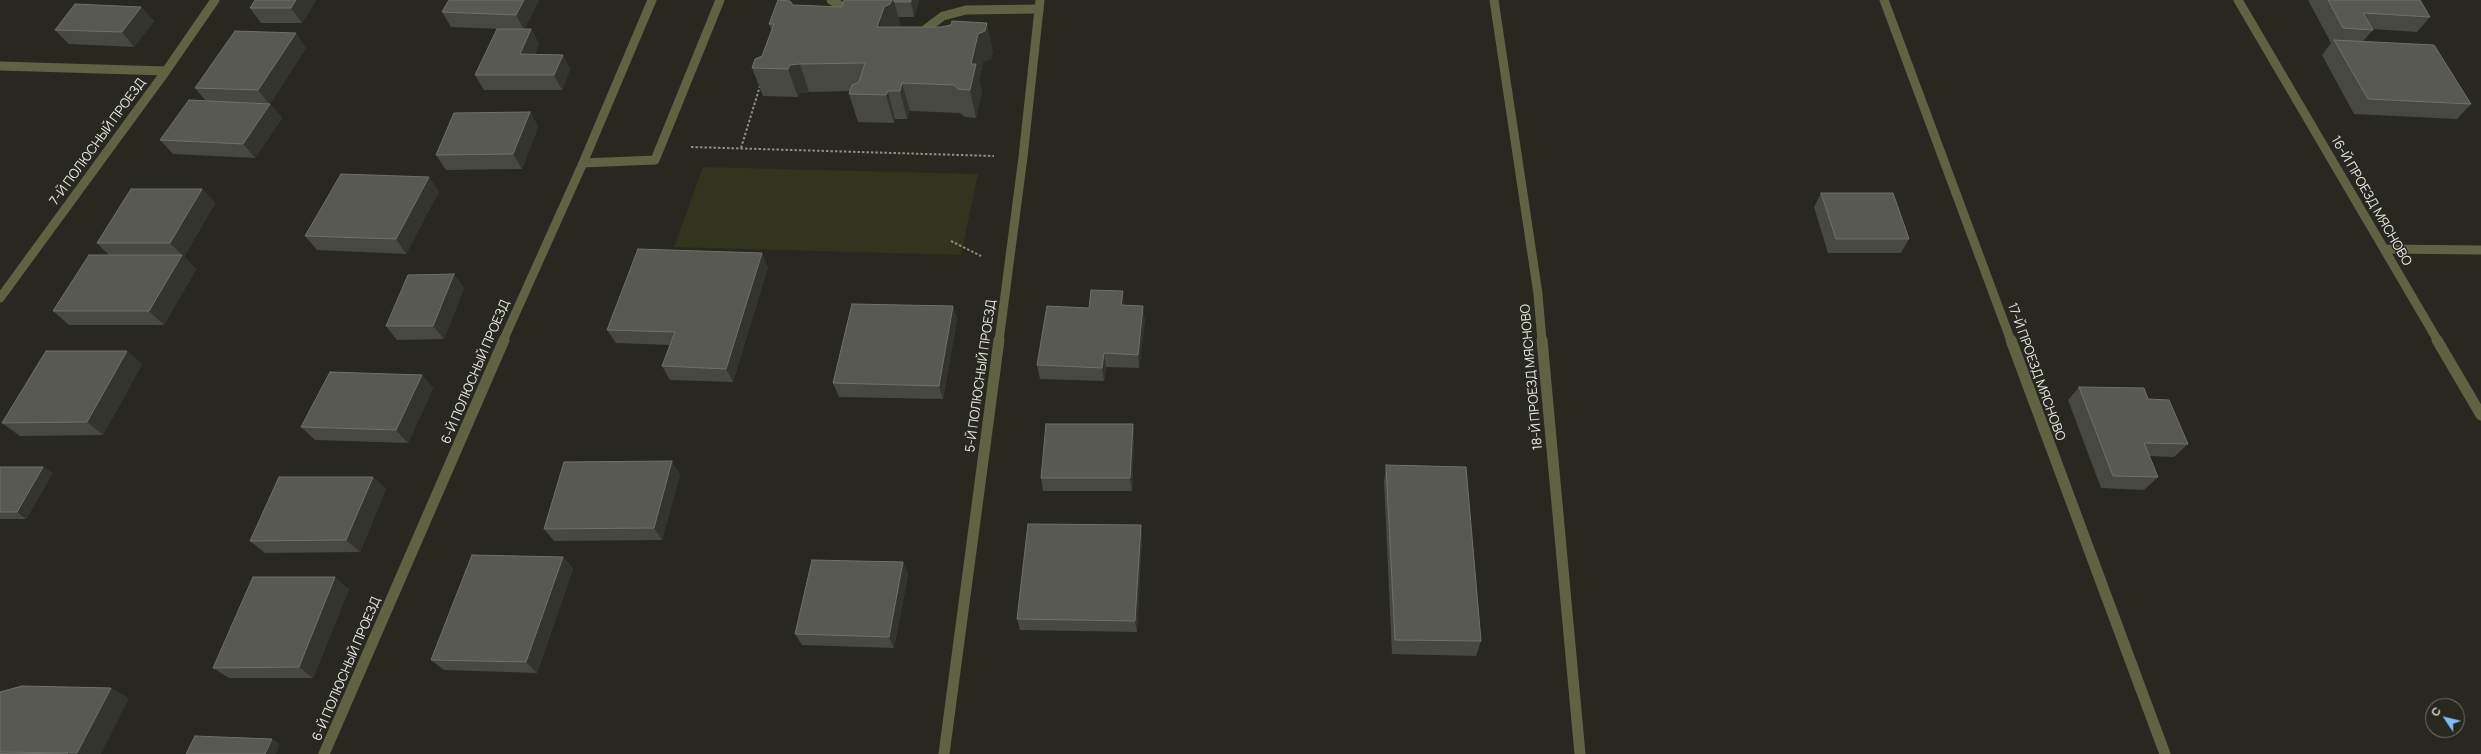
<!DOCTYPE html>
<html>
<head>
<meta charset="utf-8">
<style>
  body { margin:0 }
  #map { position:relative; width:2481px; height:754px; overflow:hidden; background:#282821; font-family:Manrope,sans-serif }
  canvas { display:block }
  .north { position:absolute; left:2425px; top:698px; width:40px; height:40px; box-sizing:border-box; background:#282821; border:1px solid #74756f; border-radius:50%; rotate:305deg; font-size:11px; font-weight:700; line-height:16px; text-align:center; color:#e7e8e3 }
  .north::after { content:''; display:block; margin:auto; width:14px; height:18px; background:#83bcfb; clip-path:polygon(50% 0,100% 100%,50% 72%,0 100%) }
</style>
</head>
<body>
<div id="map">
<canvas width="2481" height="754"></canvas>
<div class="north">С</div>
</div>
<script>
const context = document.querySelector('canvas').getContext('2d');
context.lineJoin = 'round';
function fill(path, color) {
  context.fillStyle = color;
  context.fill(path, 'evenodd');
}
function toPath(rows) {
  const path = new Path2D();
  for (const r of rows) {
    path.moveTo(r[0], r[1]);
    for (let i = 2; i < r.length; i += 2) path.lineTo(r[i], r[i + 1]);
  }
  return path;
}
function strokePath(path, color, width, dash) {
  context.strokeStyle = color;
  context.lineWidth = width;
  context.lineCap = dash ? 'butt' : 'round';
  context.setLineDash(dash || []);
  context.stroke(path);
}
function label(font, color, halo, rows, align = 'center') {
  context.font = font + ' Manrope,sans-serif';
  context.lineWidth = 3;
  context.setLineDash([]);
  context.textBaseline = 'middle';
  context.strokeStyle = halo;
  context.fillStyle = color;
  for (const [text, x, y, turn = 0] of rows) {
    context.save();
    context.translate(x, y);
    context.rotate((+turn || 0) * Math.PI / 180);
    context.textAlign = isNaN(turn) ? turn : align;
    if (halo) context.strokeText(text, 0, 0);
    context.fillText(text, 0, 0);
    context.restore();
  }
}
fill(toPath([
  [703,167,978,174,961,255,674,247]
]), '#32341e');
strokePath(toPath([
  [691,147,994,156],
  [741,148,760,86],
  [951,241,981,256]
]), '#8d8d87', 2, [2.5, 2]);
strokePath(toPath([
  [831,0,845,8],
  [927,28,943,16,966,10,1039,9],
  [583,163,655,160,720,0]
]), '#606243', 9);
strokePath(toPath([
  [1494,0,1538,294,1542,341],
  [1884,0,2011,341],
  [2238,0,2438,341],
  [0,66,166,71],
  [2384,249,2481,250],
  [0,298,166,71,215,0],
  [503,341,583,163,652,0],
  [999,341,1023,157,1040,0]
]), '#606243', 9);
strokePath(toPath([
  [1542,340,1580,754],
  [2011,340,2165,754],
  [2437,340,2481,415],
  [324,754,504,340],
  [944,754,999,340]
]), '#606243', 11);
fill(toPath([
  [316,0,302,23,261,23,250,8],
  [539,0,524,29,531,29,539,44,535,54,563,55,570,69,562,90,484,90,475,75,503,29,451,27,442,12],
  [844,0,919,0,914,17,898,17,900,25,899,27,993,51,991,59,983,62,979,80,982,92,976,118,965,117,960,113,910,111,907,119,895,119,894,123,858,122,849,94,850,91,809,92,800,93,798,97,763,96,752,68,762,56,772,31,769,24,793,5,842,7],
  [2308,0,2420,0,2430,17,2417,32,2372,29,2373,30,2363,41,2471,104,2457,119,2354,114,2322,55,2331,43],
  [141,7,154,21,134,47,69,44,55,30],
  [306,48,270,104,282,118,255,158,173,154,160,140,206,101,195,88],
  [530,112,538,127,522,169,446,170,436,155],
  [202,189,215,203,184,257,196,269,164,325,69,325,53,311,109,255,97,243],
  [439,191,406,254,317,250,305,236],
  [1821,193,1909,239,1901,253,1828,253,1814,207],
  [768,267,733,382,670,380,662,366,670,345,616,343,607,330],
  [454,274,464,288,444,339,397,340,386,326],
  [1124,305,1145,320,1139,368,1106,367,1104,381,1040,379,1037,365,1089,308],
  [953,306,957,320,943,399,839,397,833,383],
  [127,351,142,364,103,435,20,436,2,423],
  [422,375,433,388,408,443,315,440,301,427],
  [2079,387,2188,444,2174,457,2149,456,2158,477,2144,490,2101,488,2068,400],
  [1133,424,1134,437,1132,491,1043,491,1041,478],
  [1386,465,1481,641,1476,656,1392,654,1384,482],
  [0,467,53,473,26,519,0,519],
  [680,474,662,540,554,541,544,529],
  [373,477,386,489,360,552,265,553,250,541],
  [1141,525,1142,537,1137,632,1020,630,1017,619],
  [563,557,573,569,537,673,444,670,431,660],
  [903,562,908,574,894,648,802,645,795,634],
  [349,589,313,678,229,678,213,668]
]), '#474841');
fill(toPath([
  [296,0,316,0,302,23,291,8],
  [524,0,539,0,524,30,516,15],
  [892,0,894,0,900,25,898,32,877,27,884,7],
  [911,0,919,0,914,17,911,2],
  [141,7,154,21,134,47,122,32],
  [987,23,993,51,991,59,983,62,979,80,982,92,976,118,970,90,971,64,978,34],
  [531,29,539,44,528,69,520,54],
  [296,33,306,48,270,104,282,118,255,158,243,144,269,104,258,90],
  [563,55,570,69,562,90,554,75],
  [800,64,809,92,800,93,798,97,788,69,790,65],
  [902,83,910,111,907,119,900,91],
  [888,91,895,119,894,123,886,95],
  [530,112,538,127,522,169,513,154],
  [429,177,439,191,406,254,396,239],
  [202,189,215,203,184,257,196,269,164,325,149,311,182,255,170,243],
  [762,253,768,267,733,382,726,369],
  [454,274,464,288,444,339,433,326],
  [1123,291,1124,305,1123,319,1121,305],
  [953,306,957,320,943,399,939,386],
  [1143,306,1145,320,1139,368,1138,355],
  [127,351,142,364,103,435,87,422],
  [1104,353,1106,367,1104,381,1102,368],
  [422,375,433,388,408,443,396,430],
  [1133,424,1134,437,1132,491,1130,478],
  [672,461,680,474,662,540,654,528],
  [43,467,53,473,26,519,17,512],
  [373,477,386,489,360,552,346,540],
  [1141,525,1142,537,1137,632,1135,621],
  [563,557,573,569,537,673,526,662],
  [903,562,908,574,894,648,889,637],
  [335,577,349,589,313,678,299,667],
  [111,688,129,698,101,754,78,754,77,753],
  [272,739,280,744,276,754,265,754]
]), '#33342d');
const building = toPath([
  [255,0,296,0,291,8,250,8,255,0],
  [449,0,524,0,516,15,442,12,449,0],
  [778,0,790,1,793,5,842,7,844,0,892,0,890,4,884,7,877,27,941,27,951,25,952,21,987,23,985,31,978,34,971,64,976,64,970,90,958,89,954,85,902,83,900,91,888,91,886,95,849,94,852,85,859,82,865,63,800,64,790,65,788,69,752,68,755,59,762,56,774,24,769,24,778,0],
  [894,0,911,0,911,2,894,2,894,0],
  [2328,0,2420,0,2430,17,2363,13,2373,30,2343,28,2328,0],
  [75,4,141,7,122,32,55,30,75,4],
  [497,29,531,29,520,54,563,55,554,75,475,75,497,29],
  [235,31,296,33,258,90,195,88,235,31],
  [2334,40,2434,45,2471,104,2368,99,2334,40],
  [189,100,270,104,243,144,160,140,189,100],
  [530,112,513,154,436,155,454,113,530,112],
  [341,174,429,177,396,239,305,236,341,174],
  [131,189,202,189,170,243,97,243,131,189],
  [1821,193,1893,193,1909,239,1836,239,1821,193],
  [638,249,762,253,726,369,662,366,675,332,607,330,638,249],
  [89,255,182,255,149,311,53,311,89,255],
  [454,274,433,326,386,326,408,275,454,274],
  [1091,290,1123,291,1121,305,1143,306,1138,355,1104,353,1102,368,1037,365,1047,306,1089,308,1091,290],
  [852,304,953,306,939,386,833,383,852,304],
  [46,351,127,351,87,422,2,423,46,351],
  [330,372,422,375,396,430,301,427,330,372],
  [2079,387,2144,388,2148,399,2169,400,2188,444,2144,443,2158,477,2113,476,2079,387],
  [1046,424,1133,424,1130,478,1041,478,1046,424],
  [672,461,654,528,544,529,564,462,672,461],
  [1386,465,1466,467,1481,641,1395,640,1386,465],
  [0,467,43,467,17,512,0,512,0,467],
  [279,477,373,477,346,540,250,541,279,477],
  [1028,524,1141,525,1135,621,1017,619,1028,524],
  [472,555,563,557,526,662,431,660,472,555],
  [812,560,903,562,889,637,795,634,812,560],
  [253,577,335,577,299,667,213,668,253,577],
  [22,686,111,688,77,753,0,752,0,692,22,686],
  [195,736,272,739,265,754,186,754,195,736],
  [0,753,68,754,0,754,0,753]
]);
fill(building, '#585953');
strokePath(building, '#6f7069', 1);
label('13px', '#e7e8e3', '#282821', [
  ["7-Й ПОЛЮСНЫЙ ПРОЕЗД",98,142,-54],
  ["16-Й ПРОЕЗД МЯСНОВО",2371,201,60],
  ["6-Й ПОЛЮСНЫЙ ПРОЕЗД",476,372,-67],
  ["17-Й ПРОЕЗД МЯСНОВО",2036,372,70],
  ["5-Й ПОЛЮСНЫЙ ПРОЕЗД",981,376,-82],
  ["18-Й ПРОЕЗД МЯСНОВО",1532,377,-95],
  ["6-Й ПОЛЮСНЫЙ ПРОЕЗД",347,669,-67]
]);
</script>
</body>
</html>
